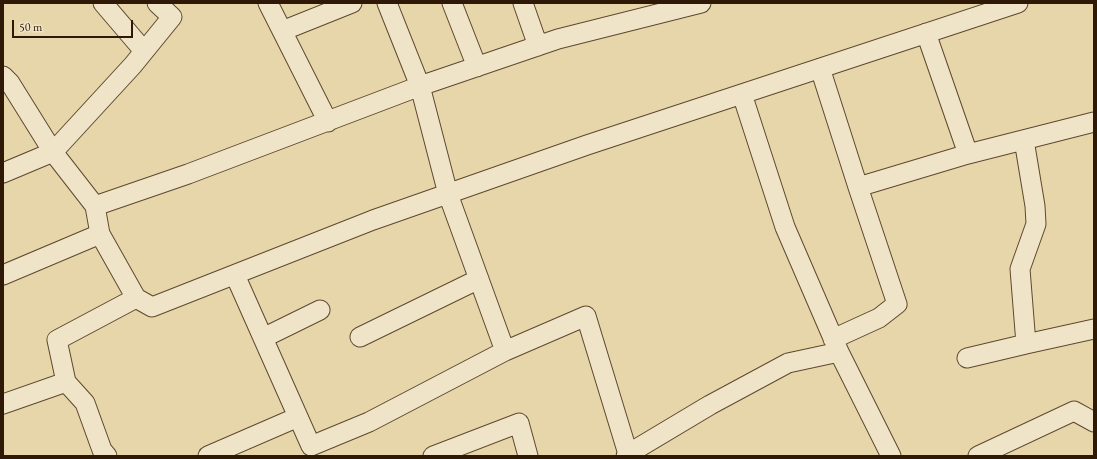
<!DOCTYPE html>
<html>
<head>
<meta charset="utf-8">
<style>
  body { margin:0 }
  #map { position:relative; width:1097px; height:459px; overflow:hidden; background:#e6d6aa; font-family:"EB Garamond",serif }
  canvas { display:block }
  .frame { position:absolute; inset:0; border:4px solid #301806; pointer-events:none }
  .scale { position:absolute; left:12px; top:20px; width:121px; height:18px; box-sizing:border-box; border:2px solid #301806; border-top:0; padding-left:5px; font-size:12px; line-height:14px; white-space:nowrap; color:#301806; -webkit-text-stroke:3px #efe4c8; paint-order:stroke }
</style>
</head>
<body>
<div id="map">
<canvas width="1097" height="459"></canvas>
<div class="frame"></div>
<div class="scale">50 m</div>
</div>
<script>
const context = document.querySelector('canvas').getContext('2d');
context.lineJoin = 'round';
function toPath(rows) {
  const path = new Path2D();
  for (const r of rows) {
    path.moveTo(r[0], r[1]);
    for (let i = 2; i < r.length; i += 2) path.lineTo(r[i], r[i + 1]);
  }
  return path;
}
function strokePath(path, color, width, dash) {
  context.strokeStyle = color;
  context.lineWidth = width;
  context.lineCap = dash ? 'butt' : 'round';
  context.setLineDash(dash || []);
  context.stroke(path);
}
const minor = toPath([
  [103,3,144,51],
  [268,3,328,122],
  [387,3,420,86,448,194,505,351],
  [452,3,477,67],
  [523,3,538,46],
  [282,31,352,3],
  [926,33,968,154],
  [820,68,858,187,897,304,879,318,833,339],
  [3,76,10,83,53,152,3,173],
  [742,94,785,227,839,352,891,456],
  [858,187,968,154,1094,122],
  [95,206,188,174,420,86,558,39,701,3],
  [100,234,136,298,152,307,373,220,587,145,1018,3],
  [3,275,100,234,95,206,53,152,133,65,172,17,157,3],
  [235,275,311,446,369,422,505,351,586,316,628,454,626,456],
  [360,337,479,279],
  [263,338,320,310],
  [1026,344,1094,329],
  [967,358,1026,344,1020,269,1036,224,1035,206,1024,140],
  [3,404,66,382],
  [107,456,102,450,85,403,66,382,57,340,136,298],
  [208,456,298,417],
  [433,456,519,423,528,456],
  [629,456,628,454,710,405,788,363,839,352],
  [978,456,1074,411,1094,422]
]);
strokePath(minor, '#5e482f', 21);
strokePath(minor, '#efe4c8', 19);
</script>
</body>
</html>
